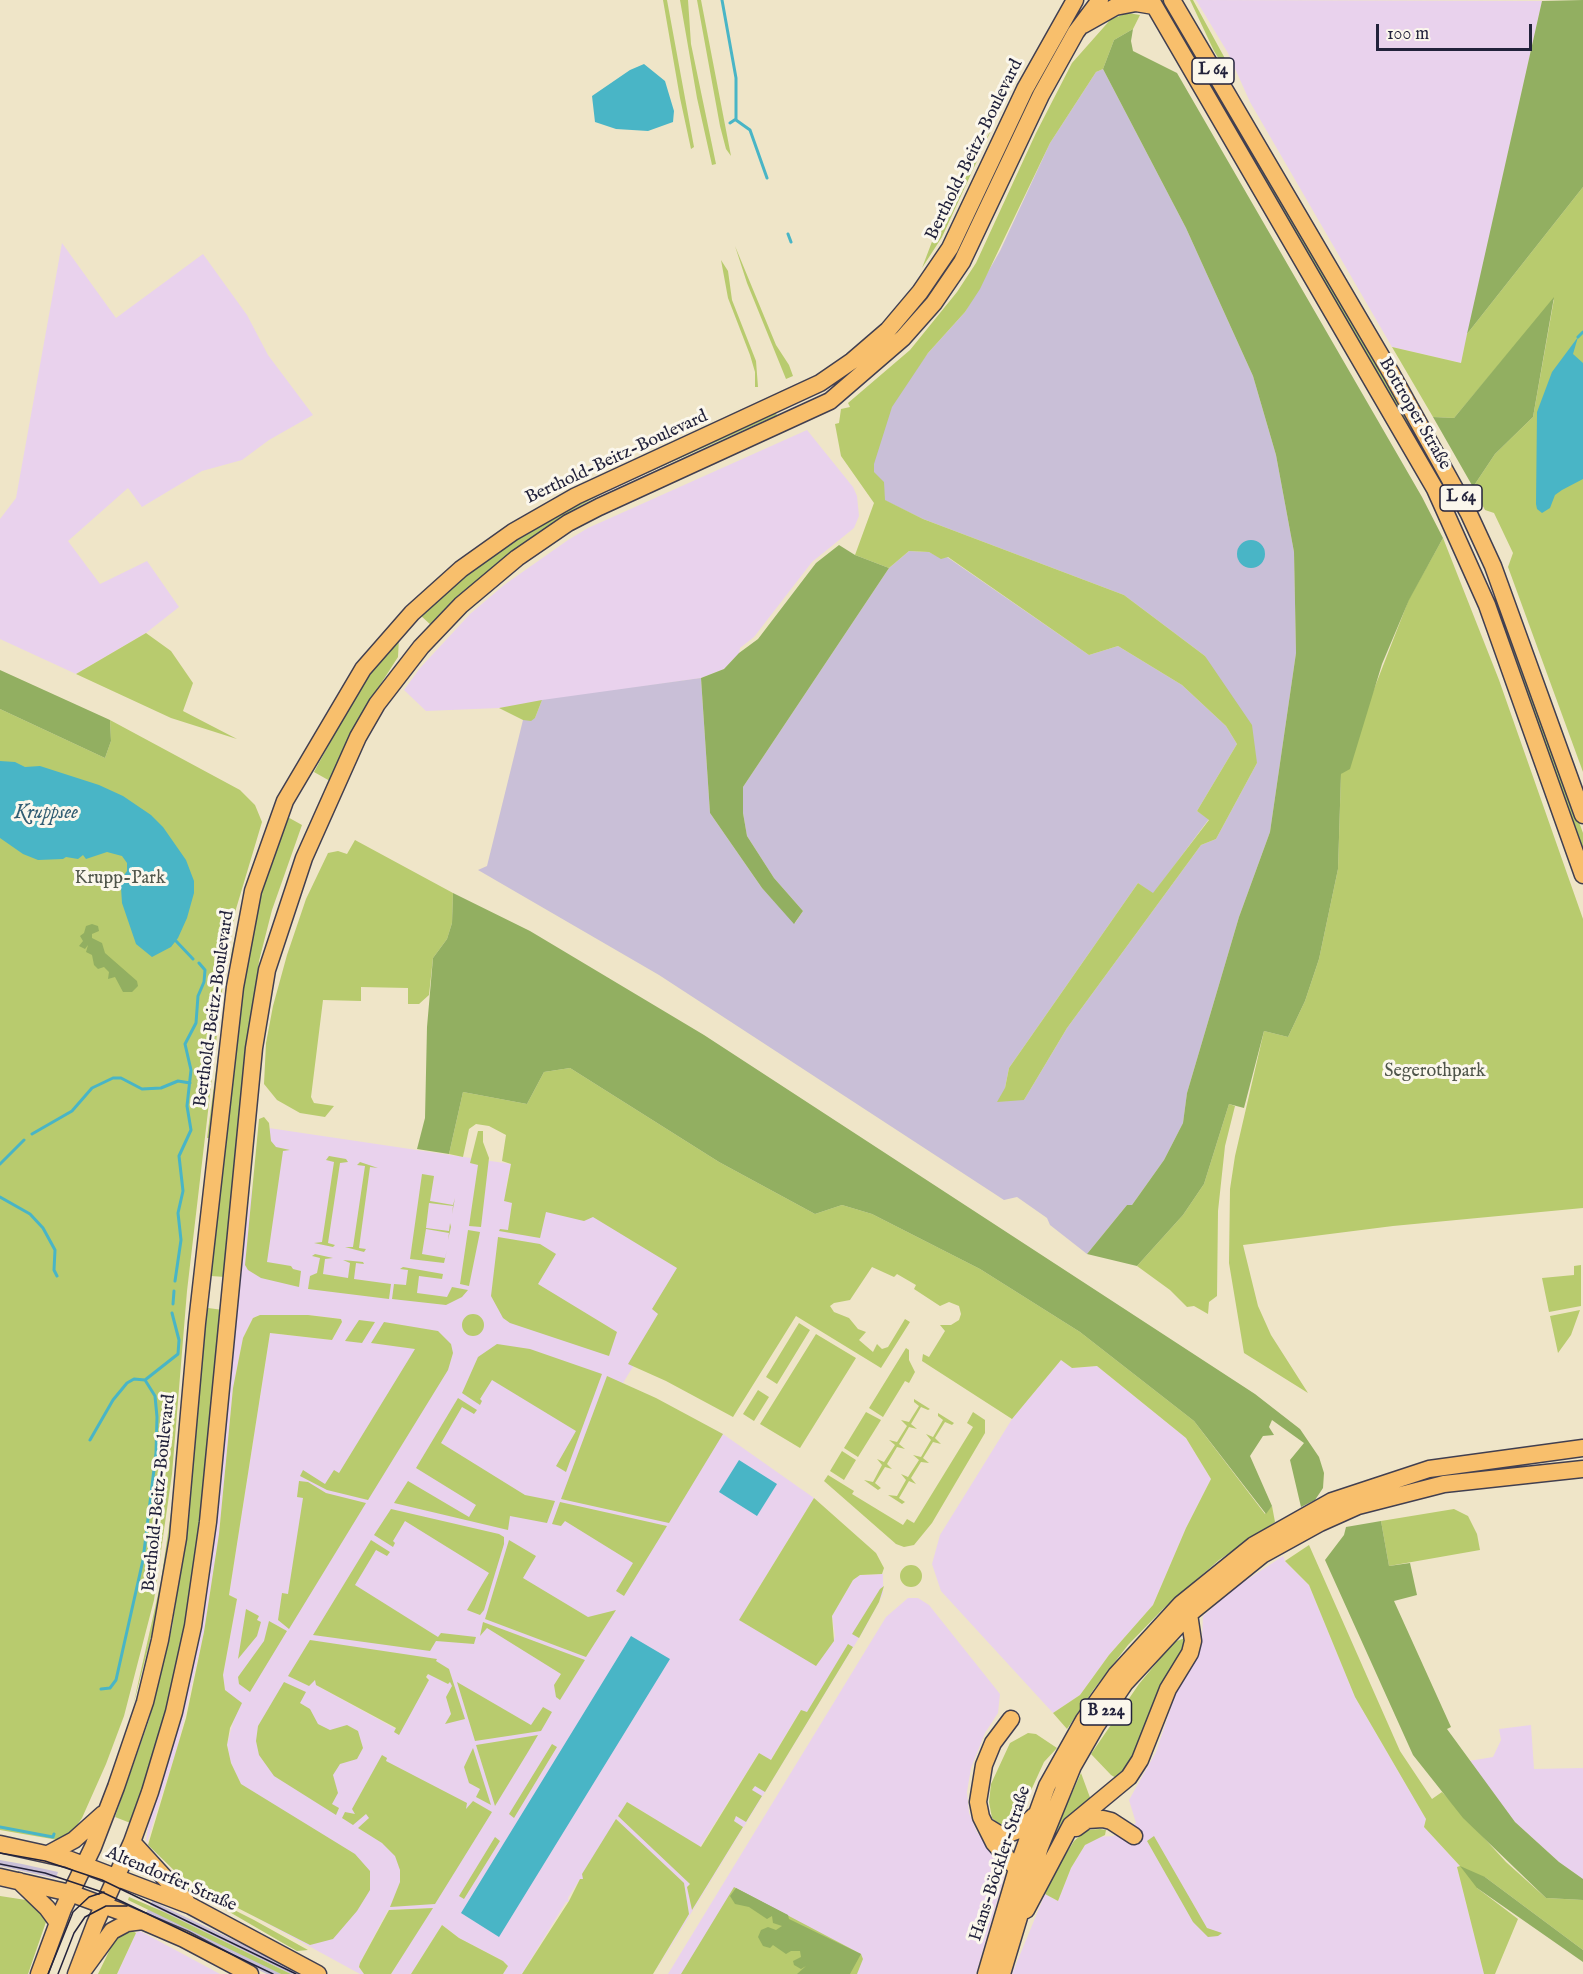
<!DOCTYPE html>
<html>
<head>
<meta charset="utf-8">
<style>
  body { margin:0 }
  #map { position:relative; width:1583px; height:1974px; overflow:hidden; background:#efe5c8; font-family:"IM FELL English",serif }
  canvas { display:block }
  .scale { position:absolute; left:1376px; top:24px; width:156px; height:27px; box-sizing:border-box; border:3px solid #22223b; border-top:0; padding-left:8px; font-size:18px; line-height:21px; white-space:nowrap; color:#22223b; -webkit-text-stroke:4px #fbf7ec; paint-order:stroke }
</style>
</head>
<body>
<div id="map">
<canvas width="1583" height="1974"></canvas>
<div class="scale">100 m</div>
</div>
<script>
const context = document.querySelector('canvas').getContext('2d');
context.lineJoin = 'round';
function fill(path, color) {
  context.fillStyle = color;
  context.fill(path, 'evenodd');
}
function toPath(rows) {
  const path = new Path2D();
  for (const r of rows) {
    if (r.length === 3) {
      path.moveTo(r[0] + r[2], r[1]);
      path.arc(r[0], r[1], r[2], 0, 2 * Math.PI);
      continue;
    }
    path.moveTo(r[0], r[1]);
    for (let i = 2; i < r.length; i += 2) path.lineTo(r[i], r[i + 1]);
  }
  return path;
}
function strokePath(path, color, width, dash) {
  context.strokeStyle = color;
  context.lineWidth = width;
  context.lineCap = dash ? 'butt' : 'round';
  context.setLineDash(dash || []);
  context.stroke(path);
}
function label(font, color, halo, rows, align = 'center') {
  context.font = font + ' "IM FELL English",serif';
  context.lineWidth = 6;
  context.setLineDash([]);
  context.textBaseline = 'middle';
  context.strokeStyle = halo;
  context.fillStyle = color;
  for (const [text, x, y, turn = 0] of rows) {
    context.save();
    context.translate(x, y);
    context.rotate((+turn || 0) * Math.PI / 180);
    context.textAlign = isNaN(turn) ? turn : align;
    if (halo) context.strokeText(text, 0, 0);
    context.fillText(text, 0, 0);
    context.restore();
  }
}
fill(toPath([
  [1196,0,1542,1,1461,363,1392,347,1250,102,1228,53],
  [62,243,116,318,203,254,247,315,268,355,313,415,269,440,242,460,202,471,142,507,128,488,68,541,100,584,147,561,179,607,146,633,76,674,0,639,0,519,16,498],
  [807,430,853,487,857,496,859,516,854,528,812,562,754,637,740,648,739,653,724,669,701,678,499,708,426,711,404,690,420,668,470,614,504,585,568,540,588,528],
  [262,1127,511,1164,506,1187,595,1213,691,1272,623,1383,723,1434,814,1498,744,1612,833,1643,835,1636,832,1616,853,1580,860,1575,883,1574,883,1594,865,1628,654,1974,689,1914,617,1819,583,1874,583,1879,580,1879,568,1898,569,1902,566,1902,522,1974,503,1974,508,1966,503,1961,459,1938,442,1925,411,1974,391,1974,432,1908,388,1910,360,1963,359,1967,364,1974,360,1974,239,1908,185,1882,146,1840],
  [260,1315,308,1315,341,1319,342,1322,332,1340,270,1333,229,1595,237,1599,223,1675,225,1690,230,1696,234,1718,227,1745,231,1763,241,1785,231,1903,185,1881,148,1845,148,1839,178,1745,204,1632,219,1534,233,1388,243,1338,253,1318],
  [310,1640,452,1677,448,1684,430,1674,426,1675,429,1680,396,1729,316,1685,316,1680,312,1680],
  [853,1647,765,1791,755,1786,752,1790,746,1822,736,1816,733,1821,743,1827,692,1910,687,1887,690,1884,627,1802,700,1847,759,1753,770,1761,801,1710,807,1713,845,1650],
  [1061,1360,1072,1368,1097,1366,1186,1438,1211,1479,1186,1528,1153,1605,1109,1655,1080,1695,1053,1713,941,1591,932,1564,940,1535,1012,1419],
  [1283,1556,1285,1561,1309,1585,1355,1697,1426,1819,1424,1827,1460,1866,1457,1867,1484,1974,1012,1974,1045,1894,1058,1901,1071,1868,1085,1845,1096,1837,1114,1836,1136,1823,1129,1800,1156,1752,1181,1678,1197,1656,1202,1639,1203,1616,1236,1587],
  [908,1598,918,1598,929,1605,1000,1694,998,1713,985,1733,971,1768,967,1792,969,1813,977,1832,1001,1865,1005,1874,976,1974,668,1974,886,1617],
  [1531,1725,1534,1769,1583,1768,1583,1879,1559,1862,1515,1822,1469,1761,1493,1757,1501,1740,1499,1729],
  [140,1931,220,1974,117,1974,136,1933]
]), '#e9d2ed');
fill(toPath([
  [1103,69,1186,228,1253,376,1276,455,1294,552,1296,653,1270,832,1239,917,1187,1093,1183,1123,1164,1160,1132,1205,1127,1205,1087,1254,1050,1225,1047,1218,1017,1197,1004,1200,659,975,478,870,487,866,523,720,535,718,542,700,701,678,710,813,762,888,795,923,803,911,774,878,747,836,743,813,743,787,889,568,909,551,929,552,941,558,947,557,1089,655,1118,646,1182,685,1226,726,1237,744,1197,811,1209,819,1153,894,1138,883,1009,1068,1005,1088,1024,1100,1067,1028,1201,845,1216,839,1257,763,1205,656,1124,595,923,519,884,500,853,454,928,353,965,312,1000,251,1050,143,1096,72],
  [0,1860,22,1864,58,1872,56,1878,49,1877,0,1866],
  [152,1901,244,1945,298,1972,291,1974,150,1905],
  [148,1909,241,1953,281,1974,267,1974,145,1916]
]), '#c9bfd7');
fill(toPath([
  [663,0,667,0,694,147,691,149,680,98],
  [680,0,688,0,691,44,716,164,712,165,697,98],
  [697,0,701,0,731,156,726,149,720,126],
  [1158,0,1163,0,1276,193,1437,466,1454,503,1433,474],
  [1190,0,1193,0,1234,75,1225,69,1214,51],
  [1128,13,1140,15,1133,29,1114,40,1103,69,1096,72,1050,143,980,289,965,312,928,353,892,407,874,464,874,472,884,482,885,500,923,519,1124,595,1205,656,1252,725,1257,763,1216,839,1201,845,1067,1028,1024,1100,997,1102,1005,1088,1009,1068,1138,883,1153,893,1209,820,1197,811,1237,744,1226,726,1182,685,1118,646,1089,655,948,557,941,559,929,552,909,551,889,568,855,555,874,503,841,456,835,424,839,423,841,409,850,407,848,403,910,350,957,292,976,263,1036,133,1072,63,1111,19],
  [994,124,942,237,922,268,933,239],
  [1583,187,1583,772,1508,567,1513,553,1494,513,1485,510,1473,487,1495,454,1533,417,1554,299,1454,418,1433,417,1392,347,1461,363,1467,334],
  [735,246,776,345,789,365,793,376,786,379,747,283],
  [721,260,728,271,732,300,756,361,758,387,755,387,755,372,750,355,728,298],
  [775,412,777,415,607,491,569,512,432,626,419,614,484,558,556,513],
  [1443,538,1499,680,1583,919,1583,1208,1393,1226,1243,1245,1258,1306,1271,1335,1308,1393,1244,1353,1229,1263,1230,1189,1235,1156,1264,1031,1288,1037,1305,1001,1319,959,1338,869,1341,774,1409,599],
  [1503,612,1583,833,1583,858,1497,614],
  [146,633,171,651,193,683,183,711,237,739,171,718,76,674],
  [399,638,398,657,362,713,330,781,314,772,370,669],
  [542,700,535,718,531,721,523,720,499,708],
  [0,709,105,758,111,741,110,720,240,790,255,805,262,822,236,909,223,983,187,1291,172,1474,154,1600,124,1716,106,1764,82,1818,73,1831,58,1840,0,1830],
  [284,815,302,825,272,910,259,961,225,1277,211,1276,227,1109,253,916],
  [263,837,210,1138,207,1138,232,950,248,878],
  [355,840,453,893,452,923,447,939,433,958,429,995,419,1004,408,1004,408,988,361,987,361,1001,323,1000,311,1097,314,1103,334,1106,325,1117,300,1113,277,1100,264,1084,266,1043,273,1006,287,955,306,899,328,853,338,851,347,854],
  [570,1068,719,1162,815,1214,842,1205,872,1214,980,1269,1080,1332,1194,1421,1265,1514,1272,1506,1275,1522,1219,1560,1163,1609,1128,1645,1094,1689,1067,1729,1053,1713,1080,1695,1109,1655,1153,1605,1186,1528,1211,1479,1186,1438,1097,1366,1072,1368,1061,1360,1012,1419,922,1361,923,1354,929,1357,945,1331,940,1325,951,1325,959,1320,961,1314,959,1306,949,1302,940,1306,914,1289,916,1285,897,1274,894,1277,872,1267,850,1300,834,1303,830,1306,834,1312,849,1318,858,1329,866,1332,859,1340,873,1352,877,1344,882,1349,888,1347,905,1319,910,1322,881,1368,796,1316,733,1417,666,1381,628,1364,658,1314,652,1309,677,1268,593,1217,584,1221,546,1212,540,1238,499,1231,500,1229,508,1230,512,1203,504,1201,511,1164,502,1161,506,1135,489,1126,476,1124,469,1129,463,1157,449,1154,463,1092,527,1104,544,1072],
  [1229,1104,1235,1106,1225,1146,1218,1211,1217,1296,1209,1302,1208,1314,1194,1306,1187,1307,1170,1290,1137,1266,1183,1215,1204,1184],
  [264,1117,269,1123,271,1141,276,1147,290,1150,283,1151,267,1262,291,1266,293,1269,301,1271,299,1287,261,1278,248,1270,245,1265,259,1119],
  [478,1131,483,1131,483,1142,489,1158,481,1227,469,1226,478,1165,470,1163],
  [329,1156,346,1159,348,1162,340,1163,328,1243,335,1245,333,1247,314,1243,322,1242,334,1162,326,1160],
  [360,1162,378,1168,370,1167,359,1248,366,1249,364,1252,345,1247,353,1247,365,1166,357,1165],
  [422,1174,434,1176,430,1201,453,1205,455,1198,452,1214,453,1206,429,1203,426,1228,449,1231,450,1223,451,1227,448,1240,449,1233,426,1229,422,1254,445,1258,447,1250,444,1263,410,1259],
  [468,1230,480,1232,469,1286,460,1284],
  [498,1237,540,1244,556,1254,538,1284,617,1332,609,1356,510,1323,503,1318,491,1296],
  [315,1254,333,1258,325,1259,323,1274,348,1278,350,1263,343,1260,363,1262,364,1264,356,1263,354,1279,391,1284,389,1299,308,1289,310,1276,317,1273,320,1258,312,1256],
  [1581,1265,1581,1306,1549,1312,1542,1278,1574,1275,1574,1266],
  [403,1267,443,1274,442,1279,419,1276,417,1293,447,1297,452,1287,468,1290,462,1297,446,1305,392,1299,394,1284,406,1285,408,1270,400,1269],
  [208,1308,223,1310,203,1514,176,1678,133,1824,115,1817,149,1720,172,1628,182,1558,205,1313],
  [1580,1310,1571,1335,1558,1353,1550,1316],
  [473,1325,11],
  [260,1315,308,1315,341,1319,342,1322,332,1340,270,1333,229,1595,237,1599,223,1675,225,1690,242,1703,230,1728,227,1745,231,1763,241,1784,355,1854,370,1871,370,1890,357,1911,333,1939,310,1945,185,1881,148,1845,186,1718,204,1632,219,1534,233,1388,243,1338,253,1318],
  [359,1320,375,1322,362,1343,345,1341],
  [384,1322,438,1331,451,1344,453,1353,448,1370,368,1500,327,1490,300,1476,303,1470,325,1484,334,1470,339,1473,415,1349,371,1343],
  [799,1323,810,1330,777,1384,766,1377],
  [816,1334,856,1358,800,1448,760,1424],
  [497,1344,530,1349,602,1374,566,1472,556,1466,576,1431,492,1380,480,1399,482,1401,480,1405,462,1393,478,1357],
  [906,1348,909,1350,909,1360,915,1372,909,1383,905,1381,883,1417,869,1408],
  [607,1376,656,1398,723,1434,669,1523,561,1499],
  [758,1390,769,1397,754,1421,743,1414],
  [458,1398,477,1410,474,1414,462,1407,441,1443,525,1495,555,1501,547,1523,510,1516,508,1530,394,1503,408,1481,469,1517,476,1505,416,1468],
  [914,1399,930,1409,928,1410,921,1407,911,1424,917,1429,909,1427,899,1444,905,1449,897,1447,887,1464,892,1469,885,1467,875,1483,881,1488,878,1490,864,1480,873,1482,882,1465,877,1459,884,1462,895,1445,889,1440,897,1442,907,1426,901,1420,909,1422,919,1406,914,1402],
  [866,1412,881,1420,858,1457,844,1448],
  [973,1412,985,1420,985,1433,932,1523,914,1545,904,1547,896,1544,824,1481,828,1475,854,1491,852,1494,903,1525,907,1519,914,1523,973,1427,967,1423],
  [938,1413,954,1423,952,1425,945,1422,935,1438,941,1444,933,1442,923,1458,929,1463,921,1462,911,1478,916,1484,909,1481,899,1498,905,1502,902,1504,888,1495,897,1496,906,1480,901,1474,908,1477,919,1460,913,1455,921,1457,931,1440,926,1434,933,1437,943,1420,938,1416],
  [842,1451,856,1460,844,1480,830,1471],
  [299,1481,308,1482,326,1493,366,1503,289,1629,278,1620,282,1593,288,1594,303,1498,297,1497],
  [174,1492,173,1524,158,1610,133,1706,161,1581],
  [814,1498,876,1553,884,1568,882,1574,860,1575,853,1580,832,1616,834,1641,816,1666,739,1620],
  [560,1502,667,1526,624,1596,616,1591,633,1563,565,1521,561,1526,552,1524],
  [391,1509,499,1534,504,1537,504,1544,484,1610,480,1615,467,1610,489,1573,405,1521,393,1541,395,1543,393,1547,374,1535],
  [1454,1509,1468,1516,1477,1534,1480,1550,1389,1566,1381,1521],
  [371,1540,390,1552,387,1556,376,1550,355,1585,438,1637,441,1633,476,1637,474,1644,436,1641,430,1651,313,1635],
  [509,1540,536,1556,523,1578,588,1617,616,1610,586,1657,485,1619],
  [1309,1545,1400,1751,1432,1799,1442,1792,1506,1862,1546,1898,1583,1900,1583,1950,1485,1877,1477,1888,1518,1919,1495,1974,1484,1974,1457,1867,1460,1866,1424,1827,1426,1819,1355,1697,1309,1585,1285,1561],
  [911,1576,11],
  [884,1586,879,1602,859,1638,852,1634,880,1589],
  [246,1609,259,1616,257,1620,261,1622,257,1636,238,1659],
  [269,1621,287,1631,250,1692,239,1684,238,1677,264,1641],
  [483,1622,585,1660,560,1700,556,1697,554,1685,561,1674,487,1628,480,1636],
  [1185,1638,1186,1647,1133,1762,1116,1778,1111,1775,1091,1754,1139,1684,1174,1642],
  [310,1640,437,1659,436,1661,449,1669,465,1719,445,1724,451,1714,446,1697,452,1686,450,1682,448,1684,428,1674,426,1677,429,1680,399,1735,394,1732,396,1728,316,1685,315,1680,309,1686,288,1676],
  [848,1644,853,1647,765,1792,755,1786,752,1790,762,1796,746,1822,736,1816,734,1821,743,1827,692,1910,687,1887,690,1884,618,1816,627,1802,701,1847,759,1753,771,1760,801,1710,807,1712],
  [284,1682,306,1692,300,1703,310,1709,318,1724,330,1730,347,1725,358,1731,363,1748,357,1759,340,1764,333,1775,338,1793,332,1804,339,1808,336,1815,274,1776,259,1755,256,1741,258,1726],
  [457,1682,531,1725,543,1707,552,1712,541,1731,475,1741],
  [1028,1733,1036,1734,1057,1748,1044,1762,1022,1810,1014,1821,1004,1825,999,1824,992,1818,989,1802,991,1784,1010,1743],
  [538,1735,528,1752,495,1806,476,1745],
  [552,1744,557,1747,514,1818,509,1814],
  [473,1748,491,1805,476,1797,480,1789,469,1783,464,1767],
  [382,1755,387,1758,386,1761,467,1803,466,1809,473,1801,492,1812,435,1904,390,1907,400,1882,400,1870,395,1856,382,1843,358,1828,369,1818,366,1814,353,1825,342,1818,345,1812,355,1814,352,1809],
  [1081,1773,1092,1803,1044,1865,1063,1813],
  [616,1819,684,1883,689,1914,653,1974,522,1974,569,1901,580,1879,583,1879,582,1874],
  [1100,1829,1106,1830,1105,1835,1085,1845,1071,1868,1058,1901,1045,1894,1056,1870,1074,1841,1087,1830],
  [1154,1836,1207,1928,1222,1933,1218,1936,1208,1937,1193,1922,1147,1841],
  [495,1837,500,1841,464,1899,459,1896],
  [181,1883,254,1920,308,1950,297,1951,288,1946,214,1903,184,1889],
  [734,1887,861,1954,863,1959,857,1974,681,1974],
  [0,1896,26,1900,36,1906,47,1919,28,1974,0,1974],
  [129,1897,164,1912,291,1974,281,1974,128,1900],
  [433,1908,391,1974,364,1974,359,1967,360,1963,389,1910],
  [442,1925,459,1938,503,1961,508,1966,503,1974,411,1974],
  [131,1930,136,1933,117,1974,98,1974,115,1939]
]), '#b8cb6e');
fill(toPath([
  [1583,0,1583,187,1467,334,1542,1],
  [1133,29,1131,41,1133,51,1177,73,1422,497,1443,538,1409,600,1382,664,1350,769,1341,774,1338,869,1319,959,1305,1001,1288,1037,1264,1031,1244,1108,1229,1104,1204,1184,1183,1215,1137,1266,1087,1254,1127,1205,1132,1205,1164,1160,1183,1123,1187,1093,1239,917,1270,832,1296,653,1294,552,1276,455,1253,376,1186,228,1103,69,1114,40],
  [1554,297,1533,417,1495,454,1473,487,1433,417,1454,418],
  [839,545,855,555,889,568,743,787,743,813,747,836,774,878,803,911,794,924,762,888,710,813,701,678,724,669,739,653,758,639,816,563],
  [0,670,110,720,111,741,105,758,0,709],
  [453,893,530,931,704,1035,1255,1394,1300,1429,1319,1457,1324,1473,1323,1488,1315,1500,1301,1507,1290,1460,1304,1443,1272,1420,1269,1427,1274,1435,1263,1436,1250,1456,1272,1506,1266,1514,1194,1421,1080,1332,980,1269,872,1214,842,1205,815,1214,719,1162,570,1068,544,1072,527,1104,463,1092,449,1154,417,1149,425,1118,427,1027,433,958,447,939,452,923],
  [92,924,98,926,99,931,92,934,92,938,102,943,105,953,137,981,138,986,132,992,123,992,115,977,108,979,109,972,104,967,98,969,94,965,92,955,86,952,88,945,85,949,79,946,83,941,80,936,84,933,86,926],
  [1381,1521,1389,1566,1410,1563,1417,1595,1394,1601,1451,1727,1447,1729,1515,1822,1559,1862,1583,1879,1583,1900,1546,1898,1463,1818,1413,1755,1325,1560,1344,1535,1346,1527],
  [1460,1866,1485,1877,1583,1950,1583,1962,1477,1888],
  [736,1888,788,1915,789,1919,861,1954,850,1974,797,1974,806,1966,801,1969,794,1965,793,1961,801,1957,800,1951,791,1951,786,1954,773,1945,770,1948,763,1946,758,1937,761,1930,768,1927,776,1930,782,1926,773,1923,772,1916,767,1919,749,1907,735,1904,730,1896]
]), '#92af61');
fill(toPath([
  [644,64,665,81,674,111,673,122,648,131,616,129,595,122,592,96,630,70],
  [1578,337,1573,354,1583,363,1583,479,1562,490,1555,495,1550,508,1542,513,1537,509,1536,504,1537,412,1552,372],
  [1251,554,14],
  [0,761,15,762,25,767,40,766,99,785,123,796,151,815,163,827,186,860,194,881,194,893,187,918,178,938,171,947,152,957,136,944,122,903,121,888,115,888,127,871,127,863,122,856,107,852,86,859,83,855,78,859,66,857,63,859,38,860,23,854,0,838],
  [739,1460,777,1484,757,1516,719,1492],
  [631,1636,670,1659,499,1937,461,1913]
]), '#49b5c6');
strokePath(toPath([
  [722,0,736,78,736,120,750,130,767,178],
  [730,123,736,119],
  [788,234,791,242],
  [1578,337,1583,332],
  [176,941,193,959],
  [32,1134,72,1111,92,1088,113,1078,121,1078,142,1089,161,1088,178,1081,190,1083],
  [0,1164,24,1140],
  [0,1197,30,1214,43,1228,55,1250,54,1270,57,1276],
  [175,1281,181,1240,178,1213,183,1191,179,1156,191,1130,187,1106,191,1070,185,1044,196,1023,198,996,204,982,205,970,199,963],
  [173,1304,174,1291],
  [90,1440,113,1400,127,1383,134,1379,145,1380,178,1354,179,1340,172,1313],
  [101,1689,110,1688,116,1680,143,1560,156,1453,157,1417,155,1396,145,1380],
  [0,1827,53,1837,54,1834]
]), '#49b5c6', 3);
const major = toPath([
  [1151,0,1435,489,1487,605,1583,875],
  [1172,0,1391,373,1469,514,1493,566,1583,815],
  [1083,25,1115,7,1136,3,1154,6],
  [1011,1719,993,1743,984,1765,978,1802,981,1817,994,1843,1017,1869],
  [986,1826,999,1834,1008,1834,1019,1830,1034,1816],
  [1076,1828,1087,1820,1103,1819,1111,1821,1134,1836],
  [132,1842,186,1901],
  [0,1844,68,1859,191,1906,318,1974],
  [48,1854,74,1840,103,1814],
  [0,1877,70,1893,119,1911,184,1939,250,1974],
  [19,1881,47,1908,58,1923],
  [1026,1910,1071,1825,1129,1777,1140,1760,1168,1689,1190,1653,1193,1641,1189,1614],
  [85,1968,112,1931,127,1923,143,1921],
  [39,1974,63,1909,93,1847,116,1787,145,1702,160,1640,178,1538,197,1323,235,987,253,891,285,801,363,669,412,613,461,569,513,532,576,496,820,383,852,361,888,330,920,292,950,248,1025,89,1075,0],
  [76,1974,95,1924,132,1842,150,1792,174,1712,193,1626,208,1522,254,1048,267,970,304,858,358,737,377,704,421,647,461,605,517,558,568,523,599,507,830,401,903,338,934,303,962,262,1041,95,1076,32,1100,0],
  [986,1974,1017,1869,1047,1786,1084,1720,1116,1675,1181,1604,1254,1545,1332,1501,1429,1469,1583,1448],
  [1002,1974,1040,1847,1073,1766,1096,1726,1125,1683,1189,1614,1262,1555,1320,1523,1358,1506,1444,1484,1583,1469]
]);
strokePath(major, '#413f50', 19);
strokePath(major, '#f8bf6c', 16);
strokePath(toPath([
  [0,1853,45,1861,102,1880,296,1974],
  [0,1864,45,1873,102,1892,273,1974],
  [48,1974,73,1912,89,1897,104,1892],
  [58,1974,74,1933,85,1917,106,1906,127,1906]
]), '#22223b', 1.5);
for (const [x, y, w] of [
  [1213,71,42],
  [1461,498,42],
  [1106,1712,51]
]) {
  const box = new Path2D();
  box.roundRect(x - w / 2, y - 13, w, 26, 4.5);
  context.fillStyle = '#fbf7ec';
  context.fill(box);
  strokePath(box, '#22223b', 1.5);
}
label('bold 16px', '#22223b', null, [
  ["L 64",1213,71],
  ["L 64",1461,498],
  ["B 224",1106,1712]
]);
label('18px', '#22223b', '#fbf7ec', [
  ["Berthold-Beitz-Boulevard",975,150,-64],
  ["Bottroper Straße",1414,414,60],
  ["Berthold-Beitz-Boulevard",617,458,-25],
  ["Berthold-Beitz-Boulevard",215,1009,-82],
  ["Berthold-Beitz-Boulevard",160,1493,-84],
  ["Hans-Böckler-Straße",1001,1864,-72],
  ["Altendorfer Straße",171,1880,23]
]);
label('18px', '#4f554a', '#fbf7ec', [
  ["Krupp-Park",120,879],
  ["Segerothpark",1435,1072]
]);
label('italic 20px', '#325d73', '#fbf7ec', [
  ["Kruppsee",46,814]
]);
</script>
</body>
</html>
